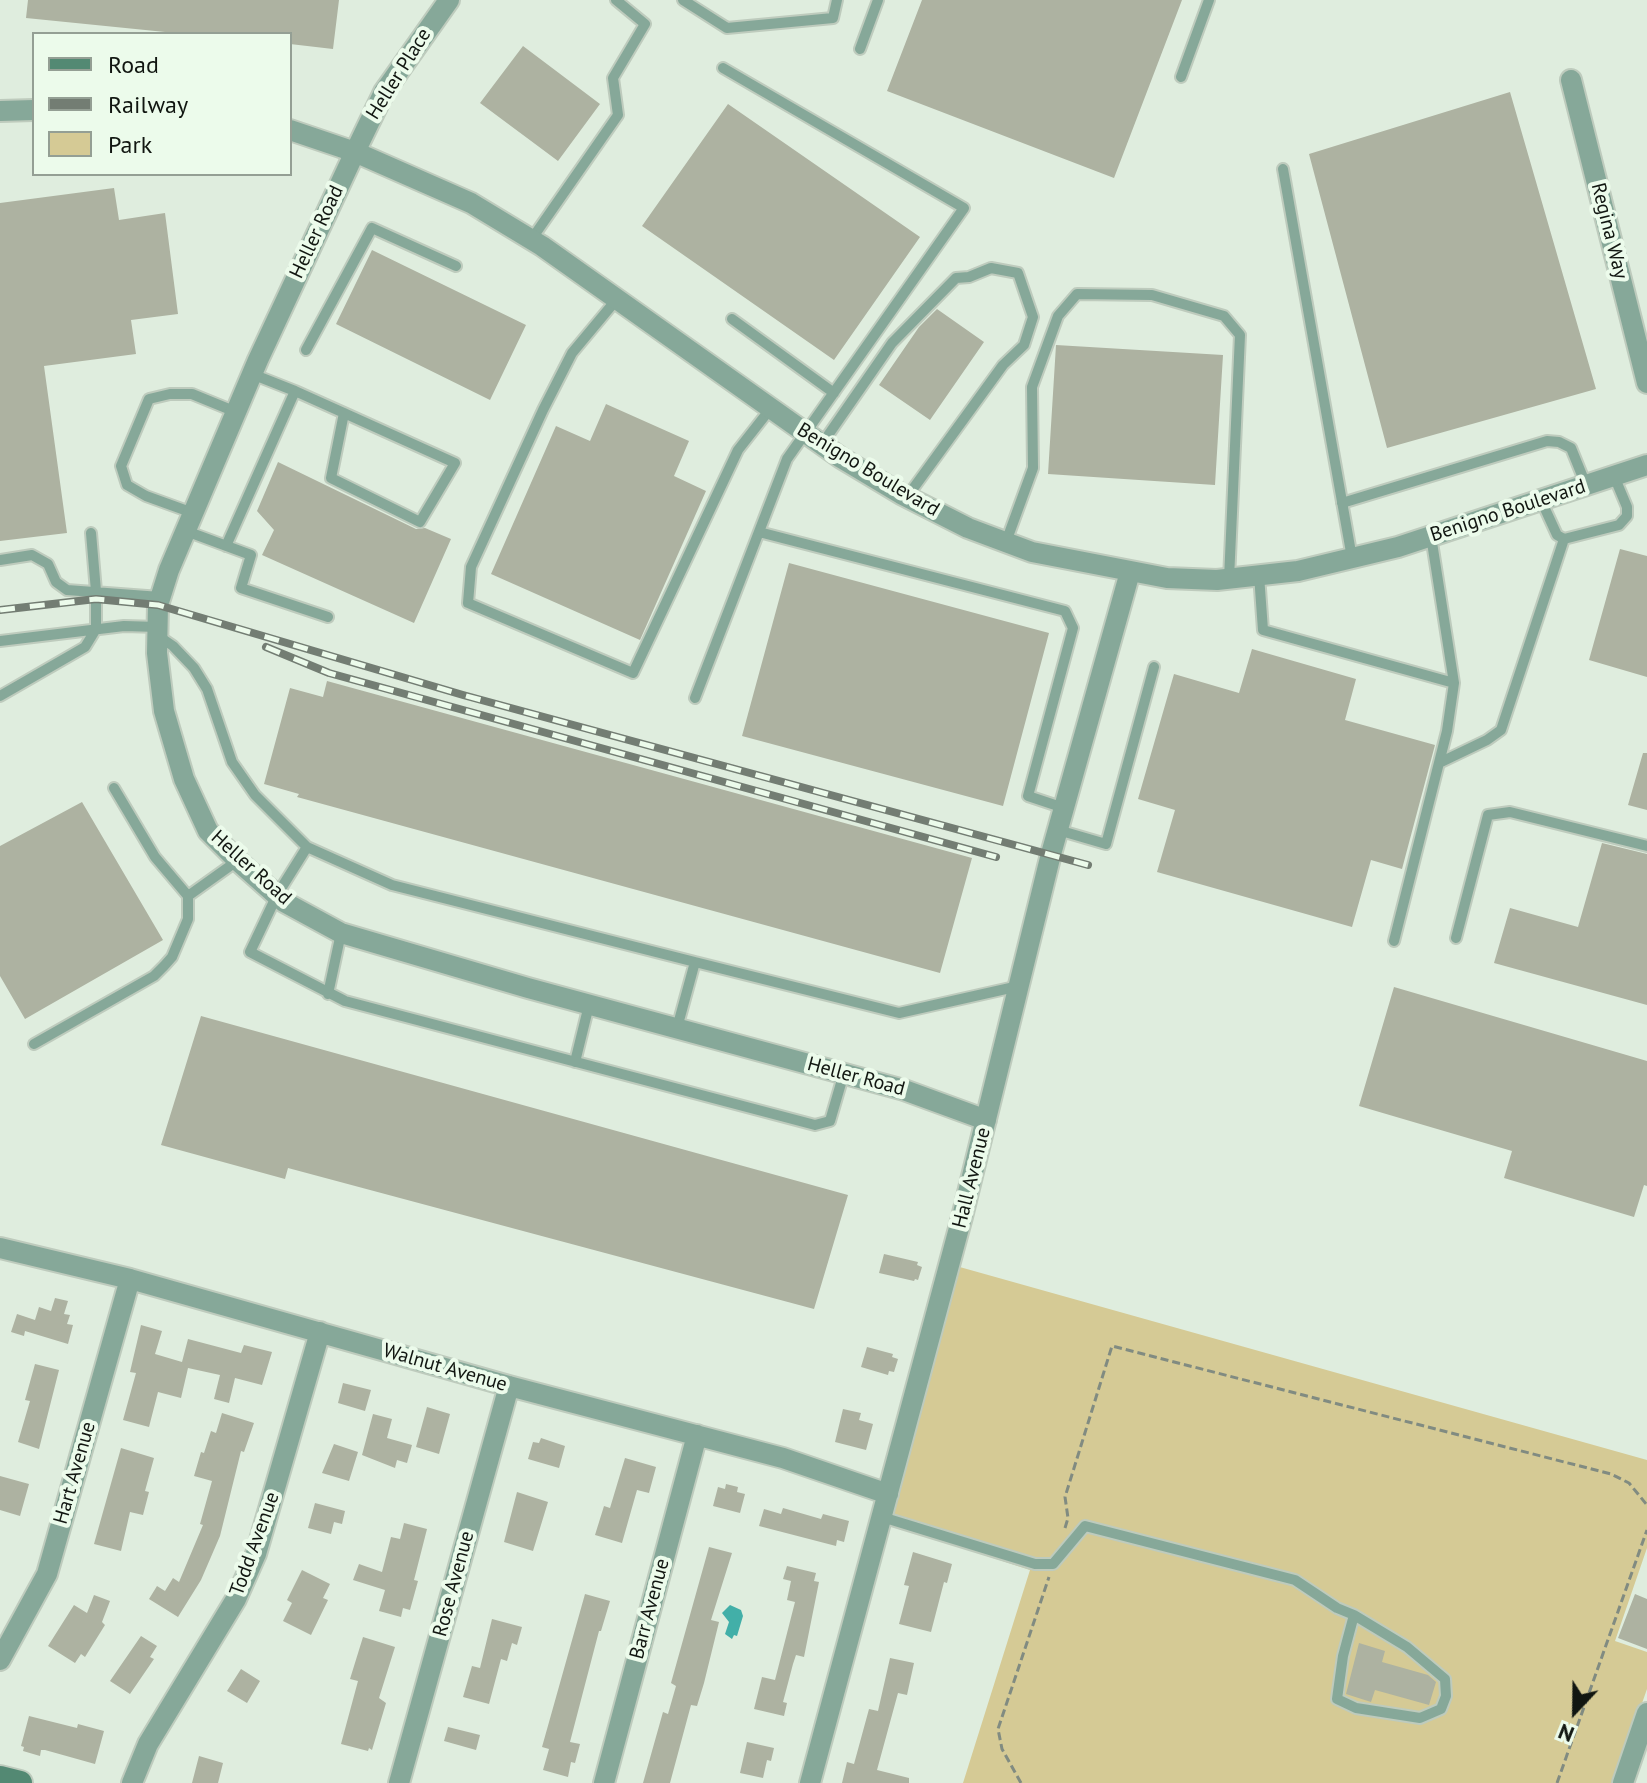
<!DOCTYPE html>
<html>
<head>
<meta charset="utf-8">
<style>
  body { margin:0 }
  #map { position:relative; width:1647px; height:1783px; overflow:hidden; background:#dfedde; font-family:"PT Sans",sans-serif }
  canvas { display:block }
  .legend { position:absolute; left:32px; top:32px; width:260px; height:144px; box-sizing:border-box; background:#ecfbeb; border:2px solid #949f94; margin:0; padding:10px 14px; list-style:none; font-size:24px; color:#111611 }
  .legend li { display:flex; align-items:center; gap:16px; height:40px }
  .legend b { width:40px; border:2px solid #949f94 }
  .north { position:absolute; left:1535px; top:1671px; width:80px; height:80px; -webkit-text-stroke:6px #ecfbeb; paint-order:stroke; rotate:202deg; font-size:22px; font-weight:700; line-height:32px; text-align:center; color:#111611 }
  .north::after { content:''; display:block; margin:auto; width:28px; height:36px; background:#111611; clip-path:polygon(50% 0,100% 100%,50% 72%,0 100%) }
</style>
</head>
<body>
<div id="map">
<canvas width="1647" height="1783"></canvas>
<ul class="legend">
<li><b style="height:10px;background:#538973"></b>Road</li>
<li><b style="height:10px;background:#737d73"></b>Railway</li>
<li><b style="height:22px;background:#d5ca95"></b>Park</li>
</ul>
<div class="north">N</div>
</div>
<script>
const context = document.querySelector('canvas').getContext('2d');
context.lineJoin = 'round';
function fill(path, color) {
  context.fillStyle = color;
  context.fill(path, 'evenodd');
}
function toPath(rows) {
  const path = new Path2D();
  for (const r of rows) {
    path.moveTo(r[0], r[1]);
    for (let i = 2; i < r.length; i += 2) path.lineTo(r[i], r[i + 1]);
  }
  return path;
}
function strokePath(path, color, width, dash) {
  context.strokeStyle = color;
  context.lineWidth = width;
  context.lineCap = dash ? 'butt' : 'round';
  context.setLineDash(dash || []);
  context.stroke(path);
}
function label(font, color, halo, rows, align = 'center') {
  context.font = font + ' "PT Sans",sans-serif';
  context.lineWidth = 8;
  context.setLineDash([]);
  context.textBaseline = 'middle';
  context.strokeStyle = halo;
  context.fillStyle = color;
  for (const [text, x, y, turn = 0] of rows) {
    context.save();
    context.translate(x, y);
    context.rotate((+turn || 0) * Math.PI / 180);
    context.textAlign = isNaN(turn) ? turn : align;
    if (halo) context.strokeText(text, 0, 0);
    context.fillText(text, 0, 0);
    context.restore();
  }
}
fill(toPath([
  [949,1264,1647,1460,1647,1548,1615,1641,1647,1652,1647,1689,1614,1783,963,1783,1030,1570,883,1522]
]), '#d5ca95');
fill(toPath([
  [730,1605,741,1610,743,1616,737,1636,734,1635,732,1639,725,1634,729,1622,722,1613]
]), '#42afa8');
fill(toPath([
  [28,0,339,0,333,49,290,44,290,34,185,34,26,18],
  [922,0,1182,0,1114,178,887,91],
  [523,46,600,104,558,161,480,103],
  [1510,92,1596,389,1387,448,1309,154],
  [728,104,920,237,834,360,642,226],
  [114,188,119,220,165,213,178,314,131,320,136,354,44,366,67,533,0,541,0,203],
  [372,250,526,325,490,400,336,324],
  [937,309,984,342,930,420,879,385,919,327],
  [1056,345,1223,355,1215,485,1048,474],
  [606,404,689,441,674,476,706,491,640,640,491,574,556,426,590,441],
  [278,462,416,529,425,528,451,539,414,623,262,555,274,530,257,511],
  [1620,549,1647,556,1647,677,1589,660],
  [789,563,1049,633,1003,806,742,736],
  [1252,649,1356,679,1345,720,1435,745,1402,869,1371,860,1352,927,1157,872,1175,810,1138,799,1174,674,1239,693],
  [327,681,972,858,940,973,297,797,299,794,264,784,290,688,323,697],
  [1643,753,1647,753,1647,810,1628,805],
  [82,802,163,940,25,1019,0,976,0,846],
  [1602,843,1647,854,1647,1005,1494,963,1510,908,1578,927],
  [1394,987,1647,1061,1647,1186,1644,1185,1634,1217,1504,1178,1512,1151,1359,1106],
  [201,1016,848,1195,814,1309,288,1168,285,1179,161,1145],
  [884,1254,918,1262,917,1265,922,1267,918,1280,915,1279,914,1281,879,1273],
  [55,1298,68,1301,64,1314,70,1315,67,1324,73,1325,68,1344,25,1331,24,1336,11,1332,17,1314,35,1320,39,1307,51,1311],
  [141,1325,162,1331,155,1354,182,1362,188,1339,241,1353,244,1345,272,1352,262,1385,235,1378,229,1403,214,1399,220,1375,188,1368,181,1398,158,1392,149,1427,123,1420,136,1373,130,1372],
  [867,1347,893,1354,892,1357,898,1359,894,1372,889,1371,888,1375,861,1367],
  [35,1364,59,1370,39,1449,18,1442,30,1401,25,1400],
  [343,1383,371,1390,365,1411,338,1403],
  [427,1407,450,1414,439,1454,416,1447],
  [843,1409,861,1413,859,1420,873,1424,866,1450,835,1442],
  [222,1413,254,1423,244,1452,241,1451,220,1536,201,1580,178,1617,149,1599,157,1586,165,1591,173,1578,179,1582,203,1525,200,1524,212,1481,194,1476,201,1452,204,1453,211,1431,216,1433],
  [373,1414,392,1419,387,1438,412,1445,407,1463,397,1460,395,1468,362,1455],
  [541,1438,565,1446,559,1468,528,1459,533,1442,539,1443],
  [334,1444,358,1452,349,1481,322,1473],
  [121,1448,154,1458,145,1491,149,1492,143,1515,130,1512,121,1551,94,1544],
  [625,1458,656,1467,649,1493,637,1490,622,1543,595,1535,604,1506,610,1508],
  [0,1476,29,1484,20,1516,0,1510],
  [726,1484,738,1487,737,1492,745,1494,740,1513,713,1506,718,1487,725,1489],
  [517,1492,548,1502,533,1551,504,1542],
  [315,1503,345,1511,342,1524,334,1522,331,1534,308,1528],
  [783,1508,821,1519,823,1514,849,1521,844,1542,837,1540,836,1546,759,1526,764,1509,781,1514],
  [404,1523,427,1529,414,1580,418,1581,410,1610,403,1608,401,1617,379,1611,385,1590,353,1580,359,1564,382,1572,391,1537,400,1539],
  [709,1547,732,1553,711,1620,719,1622,704,1683,697,1706,691,1705,670,1783,643,1783,663,1712,668,1714,676,1686,671,1683],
  [913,1552,952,1564,947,1583,944,1582,931,1632,899,1624,909,1586,904,1585],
  [787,1566,816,1573,814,1581,819,1582,804,1657,796,1655,793,1664,783,1702,787,1703,784,1716,754,1709,762,1677,775,1680,795,1602,787,1600,791,1581,783,1579],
  [302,1570,330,1584,323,1598,328,1600,311,1635,283,1621,292,1603,287,1600],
  [585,1594,610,1601,601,1631,599,1631,570,1742,580,1744,575,1763,571,1762,568,1777,543,1770,549,1749,542,1747],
  [1635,1594,1647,1599,1647,1649,1618,1638],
  [94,1595,110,1601,102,1622,105,1625,85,1657,81,1654,75,1663,48,1646,74,1605,87,1613],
  [492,1619,522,1627,517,1645,512,1643,507,1661,501,1659,489,1704,463,1697,472,1666,480,1668],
  [141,1636,157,1646,150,1657,154,1659,130,1694,110,1681],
  [363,1637,395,1647,379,1698,386,1703,372,1750,369,1748,368,1751,341,1744,358,1681,350,1679],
  [1359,1643,1385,1651,1382,1662,1428,1675,1436,1682,1429,1705,1375,1690,1371,1702,1346,1694],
  [890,1658,914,1663,907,1695,898,1693,877,1770,909,1778,909,1783,842,1783,847,1762,854,1764,869,1709,878,1711],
  [241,1669,260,1681,247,1703,227,1691],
  [29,1716,77,1728,78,1724,104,1731,95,1764,45,1750,41,1750,40,1756,23,1751,24,1747,21,1746],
  [448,1727,480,1735,476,1750,444,1741],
  [747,1742,774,1748,771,1761,767,1760,763,1778,740,1773],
  [199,1756,223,1763,218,1783,192,1783]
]), '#adb2a1');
const lane = toPath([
  [683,0,727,28,833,18,837,0],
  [860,49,878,0],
  [1181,77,1209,0],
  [1283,169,1352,558],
  [531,240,618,115,613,78,645,24,616,0],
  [617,299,572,353,543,410,471,567,468,603,633,673,738,450,771,408],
  [732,319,834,393],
  [306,350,372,228,456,266],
  [252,374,295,391],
  [822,444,892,343,956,278,969,277,991,268,1018,273,1033,317,1024,345,1003,365,907,497],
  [1541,500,1557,535,1564,539,1619,525,1627,516,1627,507,1614,476],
  [1342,503,1547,441,1559,442,1571,448,1586,485],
  [193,513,146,496,127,485,121,466,149,399,170,394,192,394,236,412],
  [186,531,251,555,241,588,328,617],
  [759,532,1065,611,1073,628,1028,796,1064,808],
  [1431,536,1454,683],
  [1006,542,1033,468,1032,387,1058,316,1077,294,1152,295,1224,316,1240,335,1229,579],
  [226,546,295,391,344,413,455,463,420,522,331,478,344,413],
  [0,560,32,555,48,564,56,582,67,590,160,597],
  [1259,575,1263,630,1454,683,1447,731,1394,941],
  [157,635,173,646,194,668,207,689,232,762,255,795,307,847],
  [0,641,124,626,158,627],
  [0,696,85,647,96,629,96,591,91,533],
  [695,698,787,459,964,208,723,68],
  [1439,763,1487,740,1501,730,1564,539],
  [114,788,155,857,188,896,237,861],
  [1058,830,1106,844,1154,667],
  [1456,938,1488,815,1510,812,1647,846],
  [695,962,392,885,307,847,277,895,250,952,345,1001,815,1125,830,1121,844,1073],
  [328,994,341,933],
  [677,1028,695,962,899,1013,1019,986],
  [34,1044,154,976,164,966,172,957,188,919,188,896],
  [575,1062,589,1005],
  [882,1517,1035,1564,1053,1564,1085,1526,1295,1580,1337,1608,1354,1615,1343,1656,1337,1699,1356,1708,1420,1718,1441,1709,1446,1696,1445,1679,1407,1647,1354,1615]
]);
const street = toPath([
  [449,0,384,92,355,152,258,360,169,570,158,605,157,653,164,711,184,779,208,831,239,862,284,902,341,933,528,988,904,1090,986,1120],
  [1571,80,1647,383],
  [0,111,34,110],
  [290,130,355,152,471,203,542,246,841,458,901,494,968,528,1032,552,1167,578,1217,580,1298,571,1398,547,1647,465],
  [0,1248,130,1279,509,1386,783,1458,888,1494],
  [0,1660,47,1574,130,1279],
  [132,1783,148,1744,236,1599,256,1554,320,1332],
  [399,1783,509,1386],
  [604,1783,697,1435],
  [810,1783,962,1217,1051,854,1130,572],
  [1623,1783,1647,1713]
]);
const secondary = toPath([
  [0,1778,20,1783]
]);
strokePath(lane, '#becbbd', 14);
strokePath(street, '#becbbd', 24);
strokePath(secondary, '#becbbd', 28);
strokePath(toPath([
  [1065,1528,1068,1518,1065,1497,1112,1346,1611,1474,1629,1483,1647,1505],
  [1021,1783,1002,1749,998,1729,1049,1577],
  [1557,1783,1647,1530]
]), '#818b81', 3, [8, 4]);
strokePath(lane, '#86a899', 10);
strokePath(street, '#86a899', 20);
strokePath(secondary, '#538973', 24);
const rail = toPath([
  [0,610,96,599,158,605,463,695,1088,865],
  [266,647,329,673,996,857]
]);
strokePath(rail, '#737d73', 8);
strokePath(rail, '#ecfbeb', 5, [15]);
label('20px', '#111611', '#ecfbeb', [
  ["Heller Place",399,74,-58],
  ["Regina Way",1609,231,76],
  ["Heller Road",317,232,-65],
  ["Benigno Boulevard",868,470,31],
  ["Benigno Boulevard",1508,511,-18],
  ["Heller Road",251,868,42],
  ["Heller Road",856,1077,15],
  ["Hall Avenue",972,1178,-76],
  ["Walnut Avenue",445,1368,16],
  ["Hart Avenue",75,1473,-74],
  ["Todd Avenue",255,1544,-70],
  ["Rose Avenue",454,1584,-75],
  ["Barr Avenue",650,1609,-75]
]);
</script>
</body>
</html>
